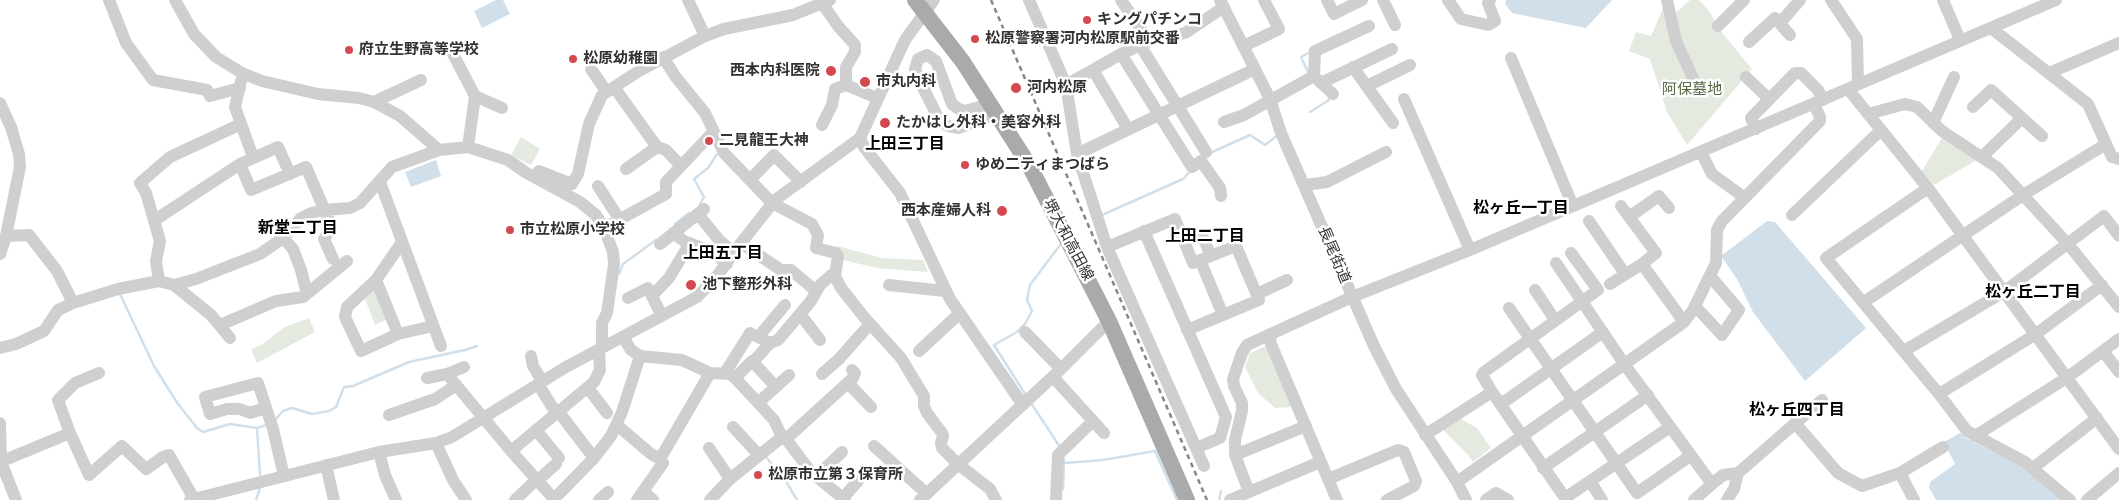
<!DOCTYPE html>
<html>
<head>
<meta charset="utf-8">
<style>
  body { margin:0 }
  canvas { display:block; background:#fff }
</style>
</head>
<body>
<canvas width="2119" height="500"></canvas>
<script>
const context = document.querySelector('canvas').getContext('2d');
context.lineJoin = 'round';
function fill(path, color) {
  context.fillStyle = color;
  context.fill(path, 'evenodd');
}
function toPath(rows) {
  const path = new Path2D();
  for (const r of rows) {
    path.moveTo(r[0], r[1]);
    for (let i = 2; i < r.length; i += 2) path.lineTo(r[i], r[i + 1]);
  }
  return path;
}
function strokePath(path, color, width, dash) {
  context.strokeStyle = color;
  context.lineWidth = width;
  context.lineCap = dash ? 'butt' : 'round';
  context.setLineDash(dash || []);
  context.stroke(path);
}
function label(font, color, halo, rows, align = 'center') {
  context.font = font + ' "Open Sans","Noto Sans JP",sans-serif';
  context.lineWidth = 5;
  context.setLineDash([]);
  context.textBaseline = 'middle';
  context.strokeStyle = halo;
  context.fillStyle = color;
  for (const [text, x, y, turn = 0] of rows) {
    context.save();
    context.translate(x, y);
    context.rotate((+turn || 0) * Math.PI / 180);
    context.textAlign = isNaN(turn) ? turn : align;
    if (halo) context.strokeText(text, 0, 0);
    context.fillText(text, 0, 0);
    context.restore();
  }
}
fill(toPath([
  [1690,0,1699,0,1710,12,1719,29,1752,69,1687,145,1667,112,1650,59,1629,51,1636,32,1651,36,1664,6,1674,14],
  [1943,136,1977,160,1934,185,1922,171],
  [521,137,540,149,531,165,511,155],
  [837,246,882,258,923,260,928,272,877,268,839,259,833,250],
  [374,289,388,319,375,325,365,299],
  [309,318,315,332,257,363,251,349,261,345,285,327],
  [1268,345,1293,407,1275,408,1258,393,1245,367,1250,353],
  [1461,419,1477,428,1491,448,1473,462,1467,454,1443,430]
]), '#e4eadf');
fill(toPath([
  [496,0,503,0,510,14,482,28,474,11],
  [1506,0,1612,0,1586,28,1512,13,1505,4],
  [436,160,441,176,411,187,405,172],
  [1767,221,1775,222,1866,328,1805,381,1753,312,1737,279,1721,256],
  [1960,433,1966,438,2023,467,2062,500,1936,500,1929,487,1930,482,1955,464,1944,442]
]), '#d0dfea');
strokePath(toPath([
  [1309,74,1301,57,1310,52],
  [1310,112,1329,100,1329,97],
  [1210,153,1250,135,1265,145,1278,135],
  [699,206,704,197,694,179,708,168,717,154],
  [1102,215,1183,179,1191,170],
  [675,224,689,213],
  [619,274,623,264,656,240],
  [120,294,154,366,178,404,197,428,203,432,230,424,257,428,267,425],
  [1027,397,994,345,1017,332,1025,324,1032,311,1027,300,1030,285,1060,245],
  [1031,403,1060,447],
  [274,421,283,411,292,408,312,414,329,411,336,407,344,387,353,386,409,362,465,350,477,346],
  [257,428,260,475],
  [767,458,787,483,797,500],
  [1065,463,1103,460,1155,451,1177,500],
  [1063,489,1064,459],
  [256,500,260,488],
  [1219,500,1221,491]
]), '#d0dfea', 2.5);
strokePath(toPath([
  [109,0,126,43,153,80,207,90,210,96,240,88],
  [175,0,194,34,216,57,242,73,262,81,318,94,359,98,374,102,400,116,439,150],
  [688,0,705,36],
  [1029,0,1066,85,1077,154,1107,247,1204,466],
  [1121,0,1149,41],
  [1220,0,1270,99,1281,133,1374,346,1396,389,1457,482,1466,500],
  [1327,0,1334,14,1362,0],
  [1383,0,1395,25],
  [1448,0,1461,19,1488,25,1495,21,1488,3,1490,0],
  [1667,0,1676,41,1693,78],
  [1831,0,1857,39,1858,84],
  [1943,0,1960,40],
  [822,3,838,26,855,45,855,52,846,67,846,85],
  [1780,23,1800,0],
  [1718,26,1744,0],
  [1991,28,2088,104,2112,157,2119,159],
  [1749,42,1775,18,1790,35],
  [1140,45,1206,152],
  [1244,46,1279,29,1264,0],
  [452,52,475,96,468,147],
  [1121,54,1192,167,1201,161,1220,188,1221,196],
  [927,55,936,61,952,104,959,109,965,111,990,104,988,117,959,128,948,126,940,121,918,78,915,69,918,59,927,55],
  [663,57,675,76,705,113,724,153,772,203,812,224,818,235,816,248,836,253,838,256,835,276,841,288,864,317,901,358,924,396,924,406,927,413,942,433,943,436,941,443,942,448,959,465,990,489,996,500],
  [1511,58,1573,206],
  [1353,67,1393,123],
  [591,69,606,91],
  [1093,70,1128,129],
  [2049,73,2119,43],
  [1746,77,1769,99],
  [1316,78,1333,94],
  [241,81,235,107,253,157],
  [1321,83,1392,49],
  [1066,85,1121,54,1149,41,1185,33,1224,7],
  [1367,86,1410,65],
  [614,87,657,147,666,150,680,165],
  [1848,89,1928,188,2119,449],
  [475,96,502,108],
  [1404,99,1470,250],
  [374,102,421,80],
  [0,103,11,127,19,154,20,167,6,236,0,254],
  [1973,107,1991,90,2042,136],
  [1868,114,1905,104,1917,107,1942,131,1998,168,2068,244,2119,307],
  [1224,122,1244,115,1314,76,1315,51,1369,26],
  [1933,123,1954,77],
  [822,125,832,105,835,89,846,85,877,98],
  [1756,129,1751,118,1795,73,1801,73,1818,90,1823,100],
  [860,138,864,147,900,193,950,299,1023,405],
  [1701,152,1712,174,1745,198],
  [1077,154,1255,69],
  [1982,157,2022,118],
  [240,164,251,190,306,167,332,227,324,239,333,259],
  [626,169,657,147],
  [539,171,572,184,578,174,589,124,602,95,639,71,705,36,724,29,793,15,830,0],
  [750,180,774,155,801,182],
  [380,182,441,346],
  [1305,185,1327,182,1386,152],
  [598,186,620,220],
  [1928,188,1826,258,1939,394,1967,431,2025,462,2070,500],
  [1621,206,1656,253,1642,264,1684,322],
  [698,214,719,240,734,253],
  [1792,215,1881,130],
  [1629,217,1659,196,1669,208],
  [155,220,240,164,278,147,290,174],
  [1589,221,1625,274],
  [604,228,666,194,666,182,713,132],
  [1144,231,1226,417,1220,438,1196,448],
  [673,233,684,241,713,252,727,264],
  [1202,235,1211,256],
  [6,236,29,235,57,271,73,303],
  [283,238,293,249,301,270,307,294],
  [402,242,376,280,347,307,345,317,361,351,398,334,433,326],
  [741,243,781,270,791,270,816,291],
  [660,244,704,209],
  [1107,247,1175,219,1193,263,1236,246,1259,300,1187,330],
  [1200,260,1223,315],
  [1556,263,1625,365,1712,484,1723,475,1738,473,1822,400],
  [376,280,398,334],
  [159,281,156,261,160,241,146,193,140,183,170,157,241,124],
  [1610,284,1642,264],
  [174,285,196,279,260,254,283,238,301,218,311,213,324,210,350,208,360,203,392,167,439,150,468,147,508,160,525,172,580,202,596,215,604,228,613,252,614,264,607,313,602,323,602,348],
  [889,285,945,291],
  [1535,290,1555,320],
  [1257,294,1287,280],
  [652,296,669,278,690,243],
  [628,298,648,288,662,316],
  [1864,302,2023,195,2106,144],
  [1695,306,1722,335,1739,310,1710,276],
  [1509,308,1637,493,1690,456],
  [800,314,820,340],
  [220,325,276,301,303,297,347,261],
  [1025,332,1061,369],
  [759,336,785,305],
  [623,337,631,350,640,356,682,360,710,373,730,374,735,378,774,420,782,437,786,439,811,472,845,500],
  [0,348,16,344,44,331,58,310,73,303,118,289,159,281,174,285,211,315,230,338],
  [919,351,960,313],
  [1904,351,2005,291,2104,216,2119,236],
  [2103,351,2119,372],
  [531,356,533,366,542,381],
  [753,362,770,343,778,340,811,301,820,285,835,272],
  [725,373,750,333,770,343],
  [447,374,511,451,555,500],
  [822,374,839,359,870,324],
  [1053,377,1104,433],
  [427,378,447,374,464,367],
  [735,378,752,361,776,387],
  [848,383,871,407],
  [538,384,556,413],
  [588,388,607,413],
  [1492,392,1482,375,1484,372,1598,290,1571,253],
  [1939,394,2036,334,2102,285],
  [759,402,789,375],
  [1501,404,1603,332],
  [265,408,250,413,240,409,227,409,210,414,205,397,258,383,273,429,284,476],
  [558,411,594,458],
  [389,415,435,399,455,386],
  [0,423,1,462,16,500],
  [1795,423,1838,473,1862,486,1900,473,1943,447],
  [617,425,651,454,660,459],
  [733,427,759,455],
  [536,430,559,458],
  [70,433,89,475,122,446,146,469,163,457,169,455,194,499],
  [1425,435,1492,392,1565,498,1670,427],
  [1975,436,2068,377,2119,339],
  [786,439,853,378,855,373,852,370],
  [436,443,453,480,466,500],
  [874,446,927,494],
  [709,448,730,479],
  [511,451,594,382,600,370,599,350],
  [379,452,385,475,396,500],
  [1235,455,1306,426],
  [0,462,70,433,58,400,75,383,99,373],
  [326,465,334,500],
  [1543,468,1648,395],
  [2033,468,2097,418],
  [1900,473,1914,500],
  [816,477,842,452],
  [1328,479,1398,450,1404,452,1416,481,1414,486,1387,500],
  [537,481,556,464],
  [1590,481,1602,500],
  [1457,482,1684,322,1693,310,1716,263,1717,230,1722,221,1820,121,1820,117,1814,104],
  [643,491,653,500],
  [1249,492,1235,455,1235,440,1242,411,1242,403,1234,386,1233,379,1242,353,1247,345,1273,333],
  [843,498,858,481],
  [554,499,594,458,611,436,622,412,640,356],
  [190,500,379,452,436,443,452,437,566,367,697,297,717,276,741,243,775,200,860,138,905,40,934,0],
  [515,500,536,480],
  [599,500,608,492],
  [637,500,663,463,660,459,710,373],
  [710,500,730,479,782,437],
  [920,500,1061,369,1109,321],
  [1056,500,1058,455,1093,421],
  [1230,500,1320,462],
  [1337,500,1271,344,1270,338,1273,333,1352,297,1470,250,2056,0],
  [1486,500,1496,493,1508,500],
  [1694,500,1712,484],
  [1727,500,1734,489,1738,473],
  [2087,500,2119,473]
]), '#cfcfcf', 12);
strokePath(toPath([
  [915,0,963,62,1029,165,1109,321,1187,500]
]), '#aaa', 16);
strokePath(toPath([
  [991,0,1207,500]
]), '#878787', 2.5, [5, 4]);
for (const [x, y, r, color] of [
  [1087,20,5,"#d4494f"],
  [975,39,5,"#d4494f"],
  [349,50,5,"#d4494f"],
  [573,59,5,"#d4494f"],
  [831,71,6,"#d4494f"],
  [865,82,6,"#d4494f"],
  [1016,88,6,"#d4494f"],
  [885,123,6,"#d4494f"],
  [709,141,5,"#d4494f"],
  [965,165,5,"#d4494f"],
  [1002,211,6,"#d4494f"],
  [510,230,5,"#d4494f"],
  [691,285,6,"#d4494f"],
  [758,475,5,"#d4494f"]
]) {
  const dot = new Path2D();
  dot.arc(x, y, r, 0, 2 * Math.PI);
  context.fillStyle = color;
  context.fill(dot);
  strokePath(dot, '#fff', 2);
}
label('bold 15px', '#323232', '#fff', [
  ["キングパチンコ",1097,20],
  ["松原警察署河内松原駅前交番",985,39],
  ["府立生野高等学校",359,50],
  ["松原幼稚園",583,59],
  ["西本内科医院",820,71,"right"],
  ["市丸内科",876,82],
  ["河内松原",1027,88],
  ["たかはし外科・美容外科",896,123],
  ["二見龍王大神",719,141],
  ["ゆめ二ティまつばら",975,165],
  ["西本産婦人科",991,211,"right"],
  ["市立松原小学校",520,230],
  ["池下整形外科",702,285],
  ["松原市立第３保育所",768,475]
], 'left');
label('15px', '#546943', '#fff', [
  ["阿保墓地",1692,90]
]);
label('15px', '#323232', '#fff', [
  ["堺大和高田線",1068,240,62],
  ["長尾街道",1334,255,67]
]);
label('bold 16px', '#000', '#fff', [
  ["上田三丁目",905,144],
  ["松ヶ丘一丁目",1521,208],
  ["新堂二丁目",298,228],
  ["上田二丁目",1205,236],
  ["上田五丁目",723,253],
  ["松ヶ丘二丁目",2033,292],
  ["松ヶ丘四丁目",1797,410]
]);
</script>
</body>
</html>
